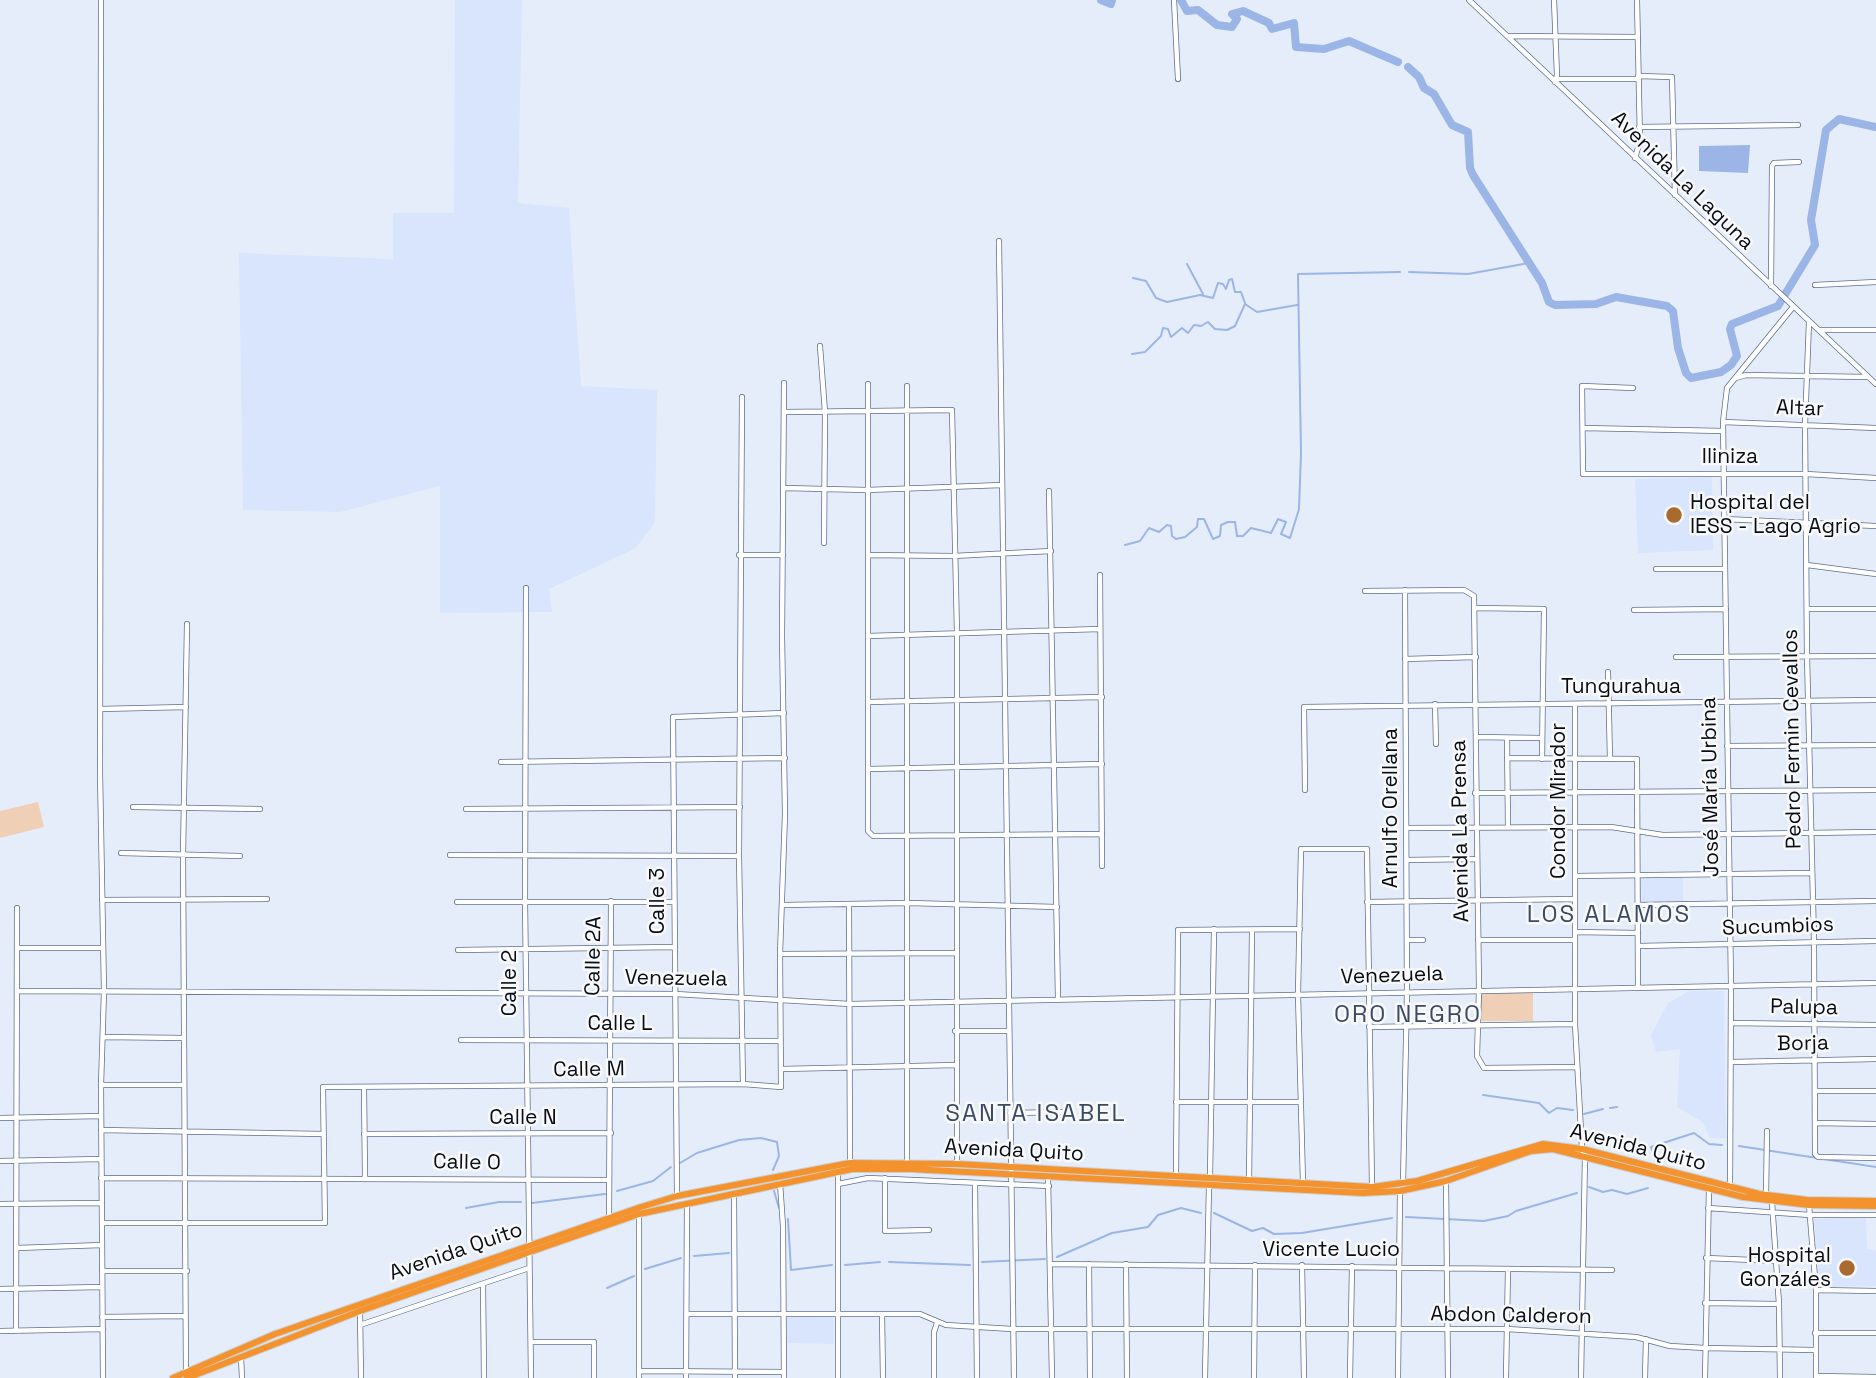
<!DOCTYPE html>
<html>
<head>
<meta charset="utf-8">
<style>
  body { margin:0 }
  canvas { display:block; background:#e5edfa }
</style>
</head>
<body>
<canvas width="1876" height="1378"></canvas>
<script>
const context = document.querySelector('canvas').getContext('2d');
context.lineJoin = 'round';
function fill(path, color) {
  context.fillStyle = color;
  context.fill(path, 'evenodd');
}
function toPath(rows) {
  const path = new Path2D();
  for (const r of rows) {
    path.moveTo(r[0], r[1]);
    for (let i = 2; i < r.length; i += 2) path.lineTo(r[i], r[i + 1]);
  }
  return path;
}
function strokePath(path, color, width, dash) {
  context.strokeStyle = color;
  context.lineWidth = width;
  context.lineCap = dash ? 'butt' : 'round';
  context.setLineDash(dash || []);
  context.stroke(path);
}
function label(font, color, halo, rows, align = 'center') {
  context.font = font + ' "Space Grotesk",sans-serif';
  context.lineWidth = 5;
  context.setLineDash([]);
  context.textBaseline = 'middle';
  context.strokeStyle = halo;
  context.fillStyle = color;
  for (const [text, x, y, turn = 0] of rows) {
    context.save();
    context.translate(x, y);
    context.rotate((+turn || 0) * Math.PI / 180);
    context.textAlign = isNaN(turn) ? turn : align;
    if (halo) context.strokeText(text, 0, 0);
    context.fillText(text, 0, 0);
    context.restore();
  }
}
fill(toPath([
  [455,0,522,0,518,203,569,208,581,386,657,390,655,522,636,548,549,589,552,612,440,613,440,486,340,512,243,510,239,253,393,259,393,213,454,213],
  [1712,477,1713,550,1638,553,1635,479],
  [1640,878,1683,878,1683,903,1640,903],
  [1689,991,1724,991,1726,1138,1710,1138,1703,1122,1677,1107,1680,1049,1656,1052,1651,1035,1668,1003],
  [1866,1217,1867,1249,1876,1250,1876,1286,1820,1287,1814,1219],
  [787,1317,833,1317,834,1344,787,1343]
]), '#d8e5fd');
fill(toPath([
  [38,802,44,827,0,838,0,811],
  [1480,993,1533,993,1533,1021,1480,1021]
]), '#efcfb5');
fill(toPath([
  [1750,145,1748,173,1699,171,1699,146]
]), '#9bb6e6');
strokePath(toPath([
  [1187,264,1203,294],
  [1409,272,1468,274,1529,263],
  [1133,278,1146,281,1156,298,1167,302,1200,295,1213,298,1218,283,1223,284,1226,289,1229,280,1232,279,1235,292,1241,292,1245,303],
  [1132,354,1145,352,1161,336,1163,328,1168,329,1171,337,1182,328,1188,333,1194,325,1201,326,1208,322,1215,329,1227,330,1235,326,1245,304,1257,312,1297,305],
  [1125,545,1140,541,1149,528,1159,532,1167,525,1171,526,1172,536,1176,539,1185,537,1197,527,1198,519,1204,519,1213,539,1220,536,1221,525,1228,522,1235,522,1237,536,1243,536,1251,528,1271,533,1278,519,1286,522,1281,534,1290,538,1299,509,1301,453,1298,274,1400,272],
  [1483,1095,1539,1103,1549,1113,1557,1108,1573,1110],
  [1610,1108,1617,1107],
  [1584,1114,1603,1109],
  [1739,1146,1876,1167],
  [1656,1162,1651,1147,1694,1133,1709,1144,1722,1145],
  [680,1163,697,1153,739,1140,761,1138,777,1142,779,1156,773,1170],
  [1589,1187,1603,1192,1612,1190,1627,1194,1648,1188],
  [617,1191,653,1181,671,1167],
  [774,1191,779,1208],
  [532,1203,605,1194],
  [466,1208,499,1202,521,1202],
  [1214,1213,1252,1231,1263,1228,1274,1234,1302,1233,1392,1218],
  [1406,1217,1484,1221,1508,1216,1516,1211,1577,1193],
  [788,1219,791,1270,832,1265],
  [694,1256,729,1253],
  [1057,1257,1112,1233,1148,1227,1158,1215,1181,1208,1201,1213],
  [889,1262,970,1265],
  [982,1262,1045,1259],
  [845,1265,880,1262],
  [645,1269,681,1258],
  [607,1288,634,1276]
]), '#9bb6e6', 2);
strokePath(toPath([
  [1101,0,1111,4,1112,0],
  [1181,0,1187,11,1198,10,1217,25,1232,27,1237,19,1232,14,1243,11,1269,23,1272,29,1294,23,1296,47,1324,49,1349,41,1398,62],
  [1408,67,1419,77,1424,88,1434,94,1452,125,1468,132,1470,168,1473,175,1542,283,1549,302,1555,305,1596,304,1616,297,1667,306,1673,311,1678,348,1686,373,1691,378,1721,372,1731,365,1737,356,1730,329,1732,324,1778,306,1815,245,1811,220,1826,130,1839,119,1876,127]
]), '#9bb6e6', 8);
const minor = toPath([
  [101,0,100,772,104,991,101,1085,103,1378],
  [1174,0,1178,79],
  [1469,0,1876,384],
  [1554,0,1557,75,1555,82],
  [1509,36,1636,37],
  [1638,76,1672,77,1675,195],
  [1557,79,1638,79],
  [1639,127,1798,125],
  [1635,158,1640,141,1637,0],
  [999,241,1014,1378],
  [1815,285,1876,282],
  [1771,286,1772,166,1774,163,1799,162],
  [1809,322,1805,425,1807,656,1814,942,1815,1154,1818,1157,1876,1158],
  [1820,330,1876,330],
  [820,346,825,412,824,543],
  [1736,378,1746,375,1867,377],
  [868,384,868,831,873,836,1102,834],
  [1633,388,1582,386,1583,474,1806,474,1876,478],
  [742,397,739,856,743,1084],
  [785,412,952,410,957,633,957,1164],
  [1723,422,1876,428],
  [1584,428,1723,431],
  [784,488,867,490,1002,485],
  [1049,491,1058,999],
  [1724,519,1876,526],
  [739,555,783,555],
  [868,555,953,556,1051,551],
  [1807,565,1876,574],
  [1656,569,1725,569],
  [1100,575,1102,866],
  [526,588,525,900,531,1378],
  [1365,591,1464,590,1474,596,1479,990,1477,1056,1484,1068,1577,1067],
  [1475,608,1544,609,1542,759],
  [1807,609,1876,609],
  [1634,610,1726,609],
  [868,636,1100,629],
  [1676,657,1876,656],
  [1405,659,1476,657],
  [1608,672,1610,759],
  [868,702,1102,697],
  [1435,704,1436,744],
  [1575,704,1575,1024,1582,1149,1585,1156,1581,1378],
  [100,709,186,707],
  [1476,737,1541,738],
  [1507,738,1508,827],
  [1727,746,1876,745],
  [1509,758,1637,759,1638,987],
  [501,762,785,758],
  [869,769,1102,764],
  [1305,790,1304,707,1876,700],
  [1475,793,1876,790],
  [133,807,260,809],
  [466,809,740,807],
  [1407,828,1611,827,1663,835,1876,832],
  [121,853,240,856],
  [450,855,739,856],
  [1407,860,1476,859],
  [1575,876,1812,873],
  [102,900,267,899],
  [457,902,674,902],
  [1367,902,1575,899],
  [849,904,850,1163],
  [783,905,909,903,1057,907],
  [1638,905,1876,901],
  [1575,932,1638,933],
  [1407,940,1423,940],
  [1478,940,1575,940],
  [1638,946,1876,941],
  [17,948,103,948],
  [458,950,674,947],
  [780,954,956,953],
  [17,991,675,994,850,1004,1876,983],
  [1731,1023,1876,1025],
  [1369,1027,1575,1024],
  [955,1031,1009,1031],
  [103,1037,184,1038],
  [461,1040,780,1041],
  [1731,1062,1876,1059],
  [782,1069,956,1065],
  [101,1085,183,1085],
  [364,1087,365,1177],
  [1815,1091,1876,1091],
  [1176,1102,1300,1102],
  [1010,1113,1067,1112],
  [0,1118,101,1116],
  [1815,1123,1876,1124],
  [101,1130,323,1134],
  [364,1134,611,1133],
  [0,1161,101,1159],
  [907,1163,907,386],
  [838,1172,838,1378],
  [1176,1176,1178,930,1300,929],
  [101,1178,609,1180],
  [885,1178,885,1231,929,1230],
  [1048,1178,1052,1378],
  [1210,1178,1214,929],
  [1249,1181,1252,930],
  [1446,1181,1448,1378],
  [780,1183,783,1226,784,1378],
  [975,1183,977,1378],
  [1303,1183,1298,994,1301,849,1367,849,1372,1187],
  [838,1184,868,1178,1049,1186],
  [1403,1184,1407,992,1405,590],
  [1730,1188,1731,985,1723,422,1727,388,1793,307],
  [734,1194,735,1378],
  [677,1196,673,717,784,713],
  [1766,1196,1767,1131],
  [1772,1202,1779,1304,1780,1378],
  [0,1204,102,1203],
  [1809,1205,1816,1290,1816,1378],
  [1708,1208,1810,1215,1876,1215],
  [609,1217,611,901],
  [103,1223,325,1223,323,1087,743,1084,781,1087,780,954,785,814,782,636,784,383],
  [17,1248,102,1245],
  [1706,1258,1776,1261],
  [1050,1264,1612,1270],
  [1089,1264,1090,1378],
  [1126,1264,1127,1378],
  [1302,1265,1304,1378],
  [102,1271,187,1271],
  [483,1284,484,1378],
  [0,1289,102,1287],
  [1816,1290,1876,1291],
  [1705,1303,1779,1304],
  [360,1311,361,1378],
  [688,1314,920,1314,946,1325,1012,1329,1507,1329,1636,1337,1670,1346,1705,1348,1814,1350],
  [882,1314,883,1378],
  [102,1317,184,1316],
  [360,1325,529,1268],
  [16,1330,17,908],
  [0,1331,103,1329],
  [1815,1333,1876,1333],
  [531,1342,594,1342,594,1378],
  [241,1357,242,1378],
  [639,1371,784,1372],
  [186,1373,183,855,187,624],
  [1816,1376,1876,1377],
  [639,1378,639,1214],
  [686,1378,687,1204],
  [934,1378,934,1332,937,1323],
  [1205,1378,1209,1185],
  [1254,1378,1255,1265],
  [1350,1378,1352,1266],
  [1398,1378,1400,1191],
  [1506,1378,1508,1269],
  [1645,1378,1646,1339],
  [1705,1378,1709,1189]
]);
const highway = toPath([
  [173,1378,275,1334,641,1207,677,1196,850,1163,957,1164,1372,1187,1417,1181,1543,1144,1582,1149,1759,1194,1807,1200,1876,1201],
  [187,1378,360,1311,639,1214,852,1169,910,1169,1363,1193,1400,1191,1446,1181,1531,1151,1553,1149,1743,1197,1809,1205,1876,1206]
]);
strokePath(minor, '#5e6e8a', 6);
strokePath(highway, '#cdcfd1', 8);
strokePath(minor, '#fff', 4.5);
strokePath(highway, '#f4932d', 6);
for (const [x, y, r, color] of [
  [1674,515,9,"#a86a2f"],
  [1847,1268,9,"#a86a2f"]
]) {
  const dot = new Path2D();
  dot.arc(x, y, r, 0, 2 * Math.PI);
  context.fillStyle = color;
  context.fill(dot);
  strokePath(dot, '#f9f9f9', 2.5);
}
label('21px', '#070d17', '#f9f9f9', [
  ["Avenida La Laguna",1682,181,44],
  ["Altar",1800,409,2],
  ["Iliniza",1730,457],
  ["Tungurahua",1621,687],
  ["Pedro Fermin Cevallos",1793,739,-91],
  ["José María Urbina",1711,787,-91],
  ["Condor Mirador",1559,801,-90],
  ["Arnulfo Orellana",1391,808,-90],
  ["Avenida La Prensa",1461,831,-91],
  ["Calle 3",658,901,-90],
  ["Sucumbios",1778,927,-2],
  ["Calle 2A",594,956,-89],
  ["Venezuela",1392,976,-2],
  ["Venezuela",676,979,1],
  ["Calle 2",510,983,-90],
  ["Palupa",1804,1008,1],
  ["Calle L",620,1024],
  ["Borja",1803,1044,-1],
  ["Calle M",589,1070,-1],
  ["Calle N",523,1118],
  ["Avenida Quito",1638,1148,14],
  ["Avenida Quito",1014,1151,3],
  ["Calle O",467,1163,1],
  ["Vicente Lucio",1331,1250],
  ["Avenida Quito",456,1252,-19],
  ["Abdon Calderon",1511,1316,1]
]);
label('21px', '#070d17', '#f9f9f9', [
  ["Hospital del",1690,503],
  ["IESS - Lago Agrio",1690,527],
  ["Hospital",1831,1256,"right"],
  ["Gonzáles",1831,1280,"right"]
], 'left');
context.letterSpacing = '2px';
label('24px', '#3c4a65', '#f9f9f9', [
  ["LOS ALAMOS",1609,915],
  ["ORO NEGRO",1408,1015],
  ["SANTA ISABEL",1036,1114]
]);
context.letterSpacing = '0px';
</script>
</body>
</html>
